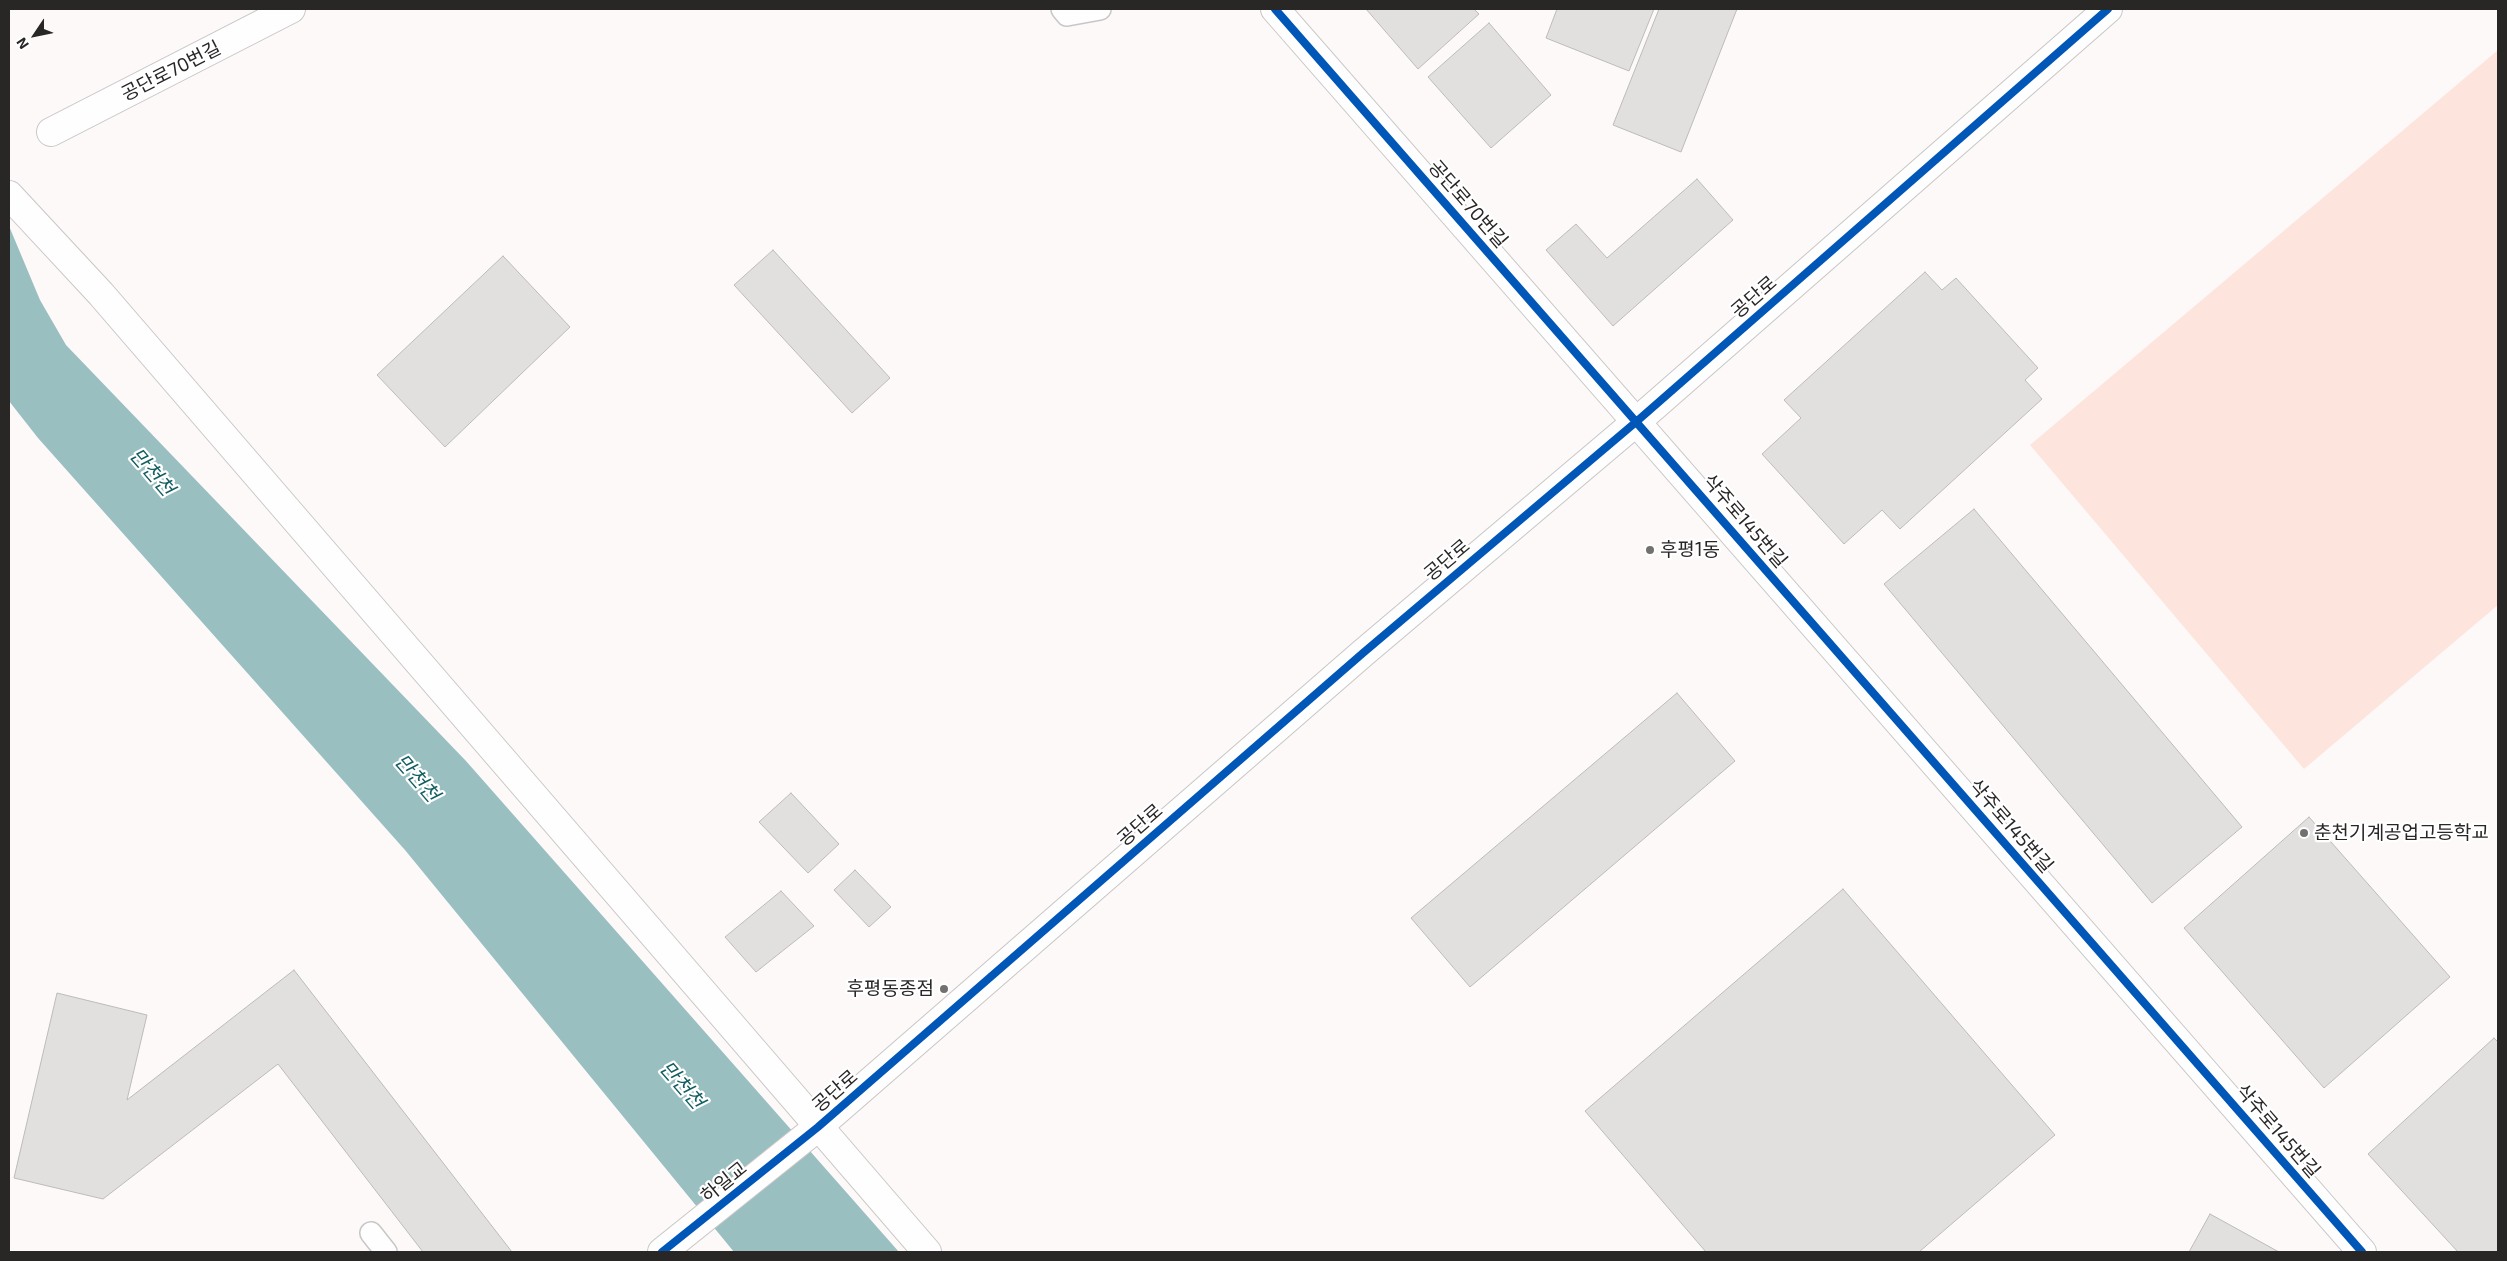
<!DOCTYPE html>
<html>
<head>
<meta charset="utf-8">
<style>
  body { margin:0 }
  #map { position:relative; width:2507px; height:1261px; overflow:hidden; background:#fcf9f8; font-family:"Exo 2",sans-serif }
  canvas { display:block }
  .frame { position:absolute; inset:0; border:10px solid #292726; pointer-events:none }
  .north { position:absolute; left:10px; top:10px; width:50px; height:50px; -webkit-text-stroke:4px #fff; paint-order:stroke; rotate:236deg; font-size:14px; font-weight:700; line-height:20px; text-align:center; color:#292726 }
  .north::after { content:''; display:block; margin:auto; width:18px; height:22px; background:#292726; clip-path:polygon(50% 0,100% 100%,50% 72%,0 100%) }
</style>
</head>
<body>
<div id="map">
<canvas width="2507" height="1261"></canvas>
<div class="frame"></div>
<div class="north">N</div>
</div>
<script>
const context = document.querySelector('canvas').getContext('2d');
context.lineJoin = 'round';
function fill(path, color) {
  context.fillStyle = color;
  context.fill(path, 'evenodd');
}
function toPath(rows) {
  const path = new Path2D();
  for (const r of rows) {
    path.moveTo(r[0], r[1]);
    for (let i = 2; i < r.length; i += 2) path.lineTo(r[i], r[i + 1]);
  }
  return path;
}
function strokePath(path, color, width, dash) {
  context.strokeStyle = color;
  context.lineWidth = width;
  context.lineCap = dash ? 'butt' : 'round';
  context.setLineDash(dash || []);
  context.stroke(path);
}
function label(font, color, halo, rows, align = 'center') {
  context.font = font + ' "Exo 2","Noto Sans KR",sans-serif';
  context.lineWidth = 4.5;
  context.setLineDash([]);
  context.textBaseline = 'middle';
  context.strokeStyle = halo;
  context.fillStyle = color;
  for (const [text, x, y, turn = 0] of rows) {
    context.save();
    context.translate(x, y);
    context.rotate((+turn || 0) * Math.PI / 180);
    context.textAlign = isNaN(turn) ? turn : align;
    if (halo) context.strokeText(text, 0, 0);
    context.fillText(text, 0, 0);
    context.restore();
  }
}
fill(toPath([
  [2498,50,2498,605,2304,769,2030,445]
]), '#fde5dd');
fill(toPath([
  [9,226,40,300,66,345,466,761,899,1252,734,1252,405,850,38,438,9,401]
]), '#9abfc1');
const building = toPath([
  [1366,9,1474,9,1479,14,1418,69,1366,9],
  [1557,9,1654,9,1629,71,1546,38,1557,9],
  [1659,9,1737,9,1681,152,1613,125,1659,9],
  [1489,23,1551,95,1491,148,1428,77,1489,23],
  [1697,179,1733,220,1613,326,1546,250,1576,224,1607,258,1697,179],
  [773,250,890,378,852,413,734,285,773,250],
  [503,256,570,327,445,447,377,375,503,256],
  [1925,272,1942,290,1956,278,2038,368,2025,380,2042,399,1900,529,1882,510,1844,544,1762,454,1801,418,1784,400,1925,272],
  [1974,509,2242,827,2152,903,1884,584,1974,509],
  [1677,693,1735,761,1470,987,1411,918,1677,693],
  [791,793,839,844,808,873,759,822,791,793],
  [2309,817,2450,977,2324,1088,2184,928,2309,817],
  [855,870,891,907,869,927,834,890,855,870],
  [1843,889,2055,1135,1919,1252,1706,1252,1585,1111,1843,889],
  [781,891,814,926,756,972,725,937,781,891],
  [294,970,512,1252,423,1252,278,1064,103,1199,14,1178,57,993,147,1015,127,1100,294,970],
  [2494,1038,2498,1042,2498,1252,2458,1252,2368,1154,2494,1038],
  [2210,1214,2279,1252,2189,1252,2210,1214]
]);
fill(building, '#e2e0df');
strokePath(building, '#bdbbba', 1);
const lane = toPath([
  [1062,9,1067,15,1100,9],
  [371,1233,386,1252]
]);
const street = toPath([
  [1275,9,2362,1252],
  [51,132,291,9],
  [9,195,101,294,927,1252]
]);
const secondary = toPath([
  [662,1252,818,1127,1363,653,1636,422,2108,9]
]);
strokePath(lane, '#c9c7c6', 24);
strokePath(street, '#c9c7c6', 30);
strokePath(secondary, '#c9c7c6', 30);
strokePath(lane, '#fffefe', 21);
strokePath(street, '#fffefe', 28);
strokePath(secondary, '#fffefe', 28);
strokePath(toPath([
  [1275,9,2362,1252],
  [662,1252,818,1127,1363,653,1636,422,2108,9]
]), '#0057b8', 8);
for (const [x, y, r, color] of [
  [1650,550,5,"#737070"],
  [2304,833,5,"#737070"],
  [944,989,5,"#737070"]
]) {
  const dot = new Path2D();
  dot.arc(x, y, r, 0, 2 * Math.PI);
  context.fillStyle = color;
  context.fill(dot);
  strokePath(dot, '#fff', 2);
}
label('19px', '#292726', '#fff', [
  ["공단로70번길",171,71,-27],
  ["공단로70번길",1468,204,49],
  ["공단로",1754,297,-41],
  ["삭주로145번길",1745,521,49],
  ["공단로",1447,560,-40],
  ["공단로",1140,825,-41],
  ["삭주로145번길",2011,826,49],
  ["공단로",835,1091,-41],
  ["삭주로145번길",2278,1131,49],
  ["하일교",724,1182,-39]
]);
label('19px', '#292726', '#fff', [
  ["후평1동",1660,550],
  ["춘천기계공업고등학교",2314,833],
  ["후평동종점",934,989,"right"]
], 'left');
label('italic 20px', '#125e62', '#fff', [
  ["만천천",152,472,49],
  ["만천천",417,778,49],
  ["만천천",682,1085,49]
]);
</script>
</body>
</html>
